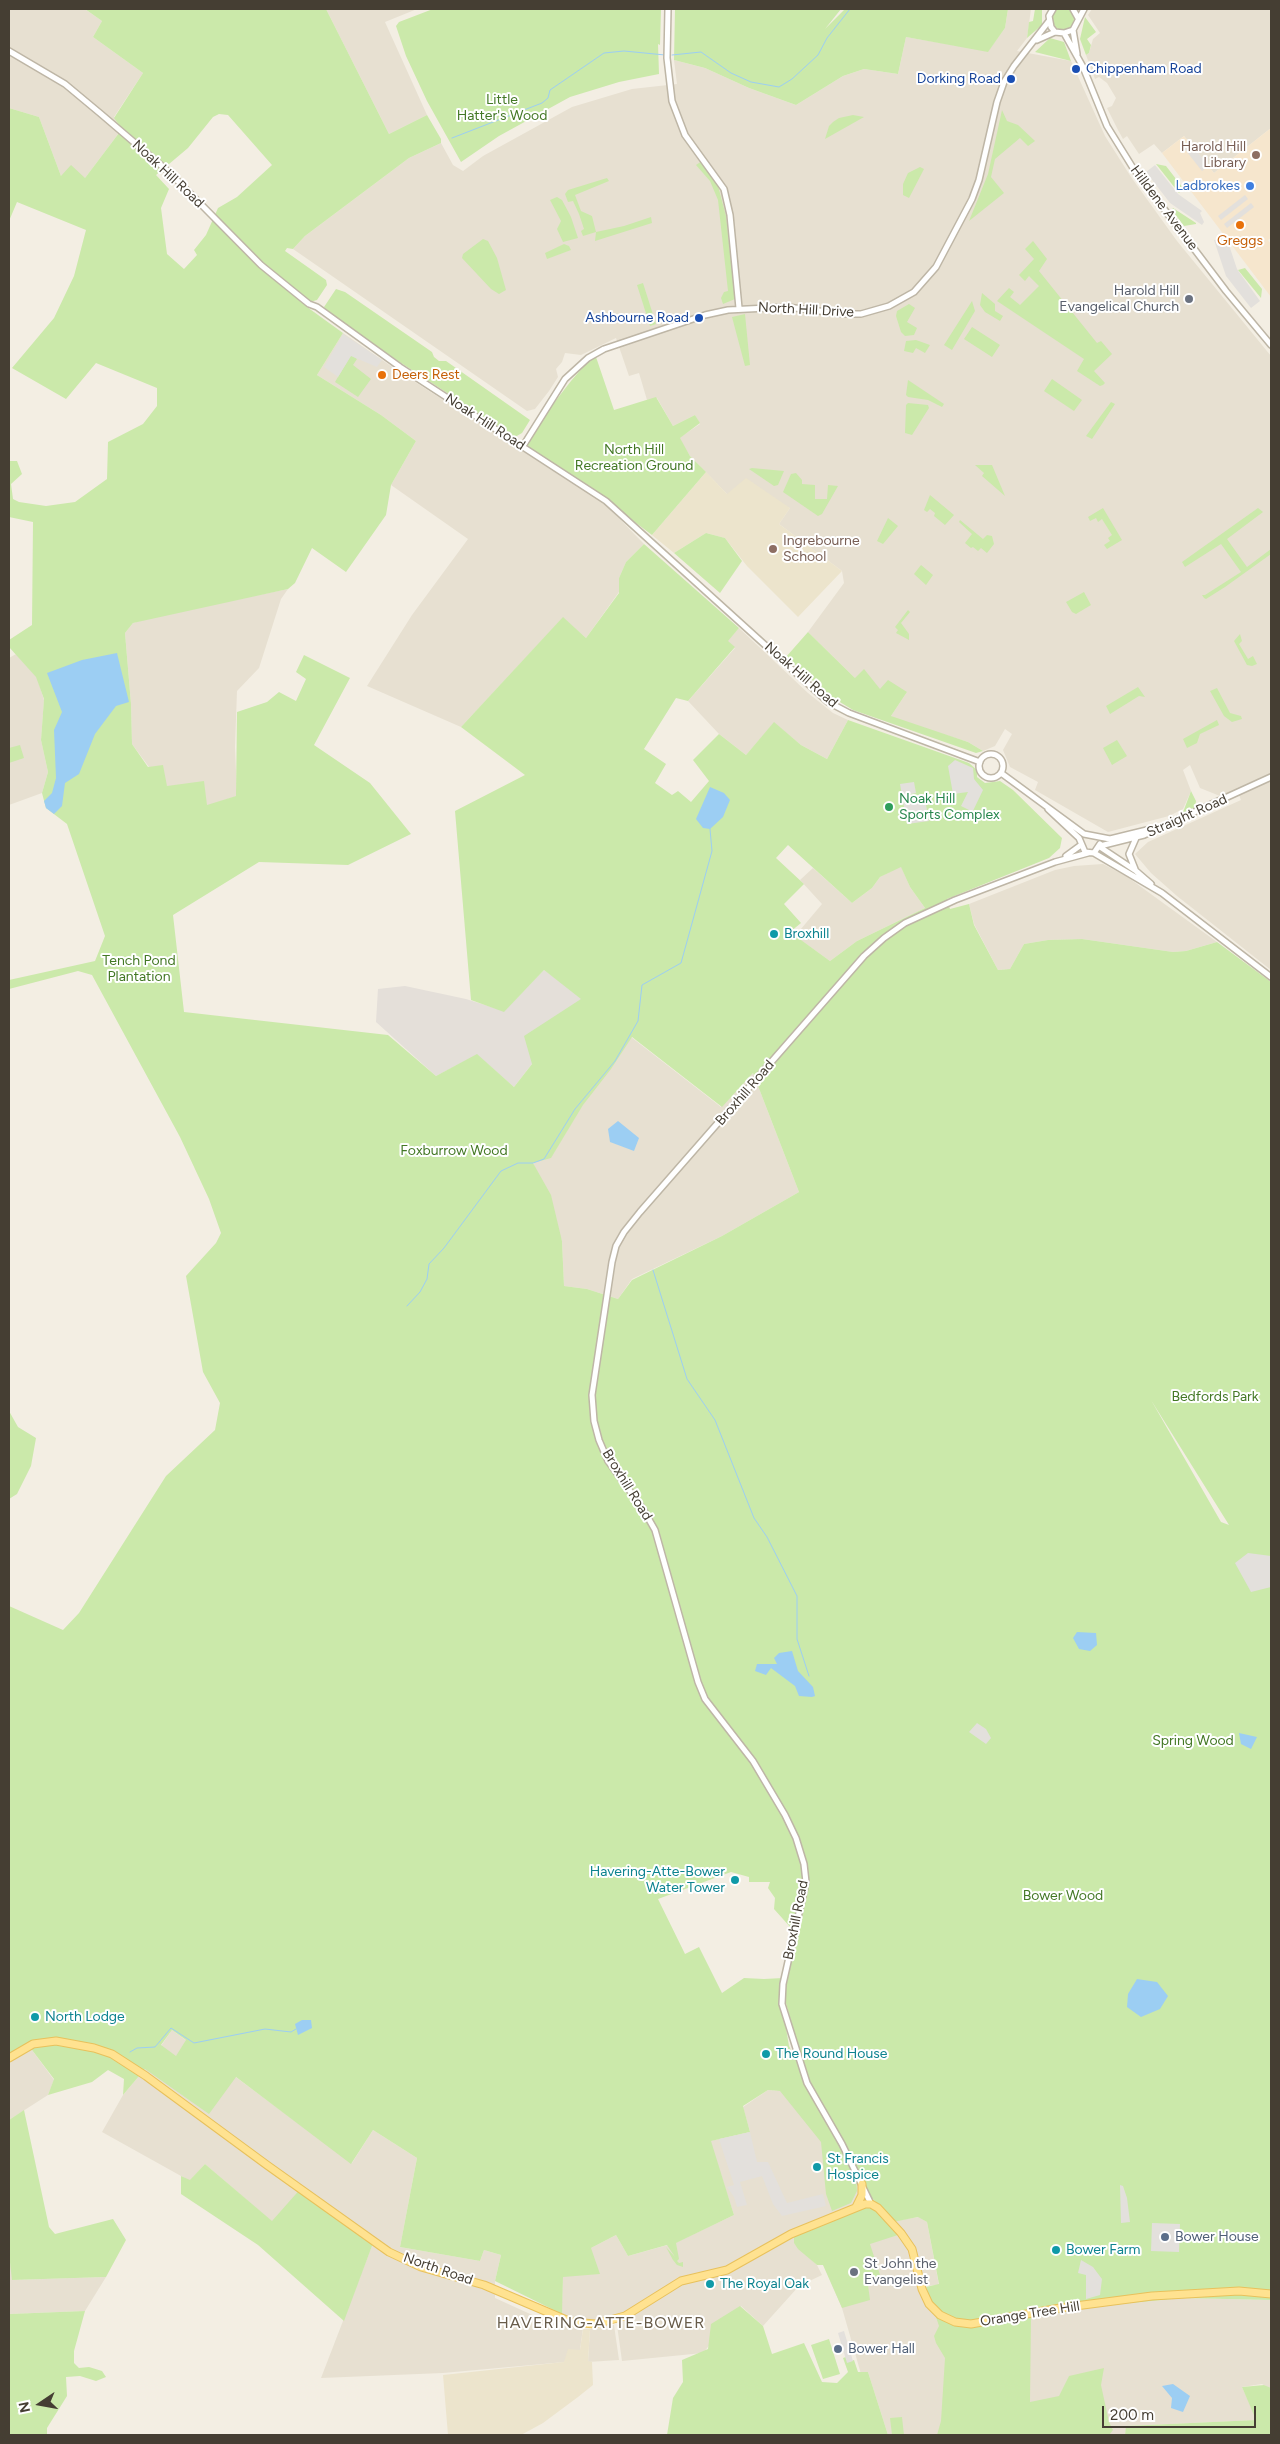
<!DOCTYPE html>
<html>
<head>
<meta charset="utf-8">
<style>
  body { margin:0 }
  #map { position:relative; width:1280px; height:2444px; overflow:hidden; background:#f3eee3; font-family:Figtree,sans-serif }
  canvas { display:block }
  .frame { position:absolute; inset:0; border:10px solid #453e33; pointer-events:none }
  .north { position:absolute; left:15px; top:2379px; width:50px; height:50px; -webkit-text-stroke:4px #fff; paint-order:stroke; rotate:258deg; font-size:14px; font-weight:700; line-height:20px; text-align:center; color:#453e33 }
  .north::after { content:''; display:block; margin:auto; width:18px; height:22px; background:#453e33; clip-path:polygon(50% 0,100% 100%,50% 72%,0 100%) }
  .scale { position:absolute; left:1102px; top:2406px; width:154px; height:22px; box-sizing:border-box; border:2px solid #453e33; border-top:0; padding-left:6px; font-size:15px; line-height:18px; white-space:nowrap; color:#453e33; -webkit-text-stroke:4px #fff; paint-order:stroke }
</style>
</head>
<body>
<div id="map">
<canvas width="1280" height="2444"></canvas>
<div class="frame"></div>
<div class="north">N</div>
<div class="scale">200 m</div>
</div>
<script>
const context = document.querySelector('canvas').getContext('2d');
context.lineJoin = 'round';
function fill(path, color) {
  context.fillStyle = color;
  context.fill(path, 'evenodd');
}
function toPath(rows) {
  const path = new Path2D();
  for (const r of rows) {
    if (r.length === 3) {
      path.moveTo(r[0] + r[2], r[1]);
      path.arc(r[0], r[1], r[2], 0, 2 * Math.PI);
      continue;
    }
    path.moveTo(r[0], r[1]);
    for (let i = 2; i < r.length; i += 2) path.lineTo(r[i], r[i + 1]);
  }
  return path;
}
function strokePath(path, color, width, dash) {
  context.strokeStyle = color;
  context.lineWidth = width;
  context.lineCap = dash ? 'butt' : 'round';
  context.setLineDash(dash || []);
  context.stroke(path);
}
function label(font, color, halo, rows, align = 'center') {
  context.font = font + ' Figtree,sans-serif';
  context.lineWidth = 4;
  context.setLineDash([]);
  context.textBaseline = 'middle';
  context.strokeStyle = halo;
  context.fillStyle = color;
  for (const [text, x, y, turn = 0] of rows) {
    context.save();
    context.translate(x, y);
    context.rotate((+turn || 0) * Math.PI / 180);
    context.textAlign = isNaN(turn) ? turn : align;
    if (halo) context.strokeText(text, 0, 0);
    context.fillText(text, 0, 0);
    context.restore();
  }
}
fill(toPath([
  [9,9,85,9,102,21,93,37,143,73,114,117,122,129,85,178,61,176,39,117,9,108],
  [326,9,417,9,385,22,427,115,389,134],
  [1008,9,1031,9,1027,38,1017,51,1071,61,1105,136,1131,177,1177,241,1271,356,1271,970,1177,896,1151,873,1135,854,1148,842,1241,800,1237,790,1220,796,1200,788,1190,765,1183,770,1191,791,1183,809,1169,816,1108,832,1035,790,1038,782,1010,767,1003,750,1012,734,1005,729,995,746,983,751,968,742,898,720,891,716,907,692,869,702,855,678,808,632,844,583,842,571,779,524,790,508,727,494,690,456,679,438,700,424,695,415,673,426,657,398,647,400,639,373,629,376,616,338,581,355,565,353,562,362,556,369,558,377,549,391,535,409,527,411,293,249,305,236,409,158,441,143,453,165,463,171,483,156,572,107,632,89,677,84,674,60,705,68,749,88,796,105,843,76,864,69,898,74,906,37,988,51,1005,28],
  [1092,9,1271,9,1271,128,1214,173,1184,136,1162,153,1154,144,1139,154,1127,136,1123,139,1118,130,1107,108,1112,106,1116,98,1107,83,1099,77,1095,79,1086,55,1089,53,1093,39,1100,33,1088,15],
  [343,333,401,373,604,503,644,544,626,562,619,578,619,592,586,638,563,618,461,727,367,686,412,615,468,539,391,485,416,441,381,415,317,375],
  [288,589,281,599,259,668,237,691,235,747,237,796,207,806,167,786,149,767,132,744,131,704,125,633,133,623,160,615],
  [739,628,808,693,833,713,848,720,827,759,801,745,774,723,746,755,719,734,688,701,735,648,727,641],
  [16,654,37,677,44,700,41,740,48,772,42,793,9,805,9,658],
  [1103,864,1126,876,1217,942,1186,951,1173,952,1082,939,1048,940,1024,944,1010,969,998,970,974,924,969,904,1055,870,1074,866],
  [901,866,910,887,925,908,857,941,830,961,795,936,822,904,800,880,813,868,852,903,872,888,880,877],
  [631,1037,721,1107,753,1073,799,1192,722,1236,632,1279,618,1299,587,1289,564,1286,562,1241,533,1163,551,1157,583,1104],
  [172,2030,352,2163,373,2130,417,2158,400,2247,480,2261,484,2250,501,2255,495,2281,495,2298,561,2328,563,2277,591,2248,616,2235,628,2256,675,2243,734,2215,710,2141,750,2132,743,2107,768,2090,816,2094,843,2142,871,2197,893,2221,919,2217,927,2222,939,2285,926,2286,930,2296,1030,2318,1092,2307,1182,2298,1271,2300,1271,2389,1262,2384,1242,2387,1257,2420,1127,2426,1125,2435,888,2435,868,2372,861,2374,842,2308,821,2259,794,2243,817,2265,822,2275,799,2286,763,2326,741,2306,703,2353,622,2361,617,2325,630,2317,629,2312,599,2320,584,2320,580,2350,565,2362,443,2373,321,2378,375,2238,272,2222,205,2164,190,2181,102,2132,123,2095,145,2069],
  [23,2045,32,2050,54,2080,48,2095,9,2120,9,2054],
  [9,2254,13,2280,106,2277,85,2311,9,2314],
  [614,2325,619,2360,588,2362,590,2329]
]), '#e7e0d1');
fill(toPath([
  [1271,128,1271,238,1268,240,1271,244,1271,297,1162,153,1184,136,1214,173]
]), '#f6e6cd');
fill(toPath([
  [544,970,583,998,514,1087,477,1055,436,1076,376,1022,378,989,405,986,466,999,504,1011]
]), '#e4dfd9');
fill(toPath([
  [706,472,727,494,746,478,790,508,779,524,842,571,798,617,747,566,725,538,706,533,674,553,652,535],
  [583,2329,590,2329,588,2361,592,2362,593,2385,578,2397,543,2423,521,2435,448,2435,443,2375,564,2362,568,2349,580,2350]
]), '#ece4cc');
fill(toPath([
  [1063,19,11],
  [85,9,326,9,389,134,427,115,441,139,441,143,409,158,305,236,293,249,287,248,285,251,326,280,327,285,317,300,310,302,307,307,343,333,317,375,381,415,416,441,391,485,386,515,346,572,312,548,295,583,288,589,133,623,125,633,131,704,132,744,148,767,163,765,167,786,204,781,207,805,236,796,237,712,267,702,279,692,296,701,306,679,296,672,304,655,350,678,314,745,370,783,411,834,348,865,259,862,173,915,184,1012,388,1035,436,1076,477,1054,514,1087,532,1064,524,1036,581,999,544,970,504,1012,471,1000,455,811,525,775,461,727,563,617,586,638,619,593,619,578,626,562,644,544,739,628,728,641,735,647,688,701,676,698,644,749,666,764,655,783,672,795,678,791,691,802,709,781,693,760,719,734,746,755,774,722,801,745,827,759,848,720,969,763,977,770,977,777,985,783,1000,781,1013,790,1062,838,1060,848,1049,858,947,899,950,909,969,904,974,925,998,970,1010,969,1024,944,1048,940,1082,939,1173,952,1186,951,1217,942,1271,982,1271,2300,1182,2298,1092,2307,1031,2318,1030,2402,1059,2396,1069,2376,1104,2368,1101,2385,1109,2422,1113,2430,1109,2435,937,2435,941,2421,945,2358,936,2343,934,2336,939,2326,926,2287,939,2284,927,2222,918,2217,893,2222,872,2198,807,2078,784,1996,799,1927,791,1928,774,1909,775,1898,768,1888,770,1882,749,1882,749,1877,731,1872,658,1899,685,1954,699,1947,722,1993,744,1978,764,1979,783,1978,780,1992,789,2046,856,2178,857,2191,851,2203,832,2211,826,2194,821,2142,780,2091,768,2090,743,2106,750,2132,711,2141,734,2215,676,2243,679,2259,677,2261,679,2263,683,2262,683,2267,677,2265,673,2260,666,2247,675,2257,667,2245,628,2256,616,2235,591,2248,600,2274,563,2277,562,2314,495,2281,501,2255,484,2250,480,2261,400,2247,417,2158,373,2130,351,2164,236,2077,209,2114,145,2069,123,2095,124,2079,108,2070,92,2082,48,2095,54,2079,32,2050,24,2045,9,2055,9,1606,63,1630,79,1613,166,1476,215,1430,220,1403,203,1372,186,1276,216,1243,221,1233,209,1199,180,1137,92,975,78,971,9,989,9,980,95,961,105,936,67,824,46,808,42,793,48,772,41,740,44,699,36,677,9,647,9,640,32,625,33,522,9,517,9,461,17,461,22,474,11,484,13,499,19,502,46,506,75,502,107,479,108,442,143,424,157,406,157,388,96,363,66,399,12,368,54,318,74,276,86,230,17,202,9,221,9,108,39,117,61,176,71,165,85,178,122,129,114,118,143,73,93,37,102,21],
  [219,114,228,115,272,165,237,197,218,208,206,235,194,250,197,255,184,269,167,254,161,208,169,189,156,175,188,148,213,117],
  [788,845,852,903,872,888,880,877,901,867,910,887,925,908,857,941,830,961,790,932,801,923,784,904,804,884,776,858],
  [632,1037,722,1107,753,1073,799,1192,722,1236,632,1280,618,1299,587,1289,564,1286,562,1241,551,1195,533,1163,551,1158,583,1105,611,1069],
  [1151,1400,1229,1525,1221,1522],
  [172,2030,186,2040,176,2056,161,2045],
  [433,9,661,9,660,45,658,44,659,74,619,82,570,97,499,136,461,162,427,101,406,56,396,26,399,22],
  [675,9,841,9,825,29,845,9,1008,9,1005,28,988,52,906,37,898,74,864,69,843,76,796,105,749,88,705,68,674,60],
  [1035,9,1042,9,1042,25,1027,38,1029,22,1033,21],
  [1085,17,1096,32,1087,39,1091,45,1089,53,1086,55,1080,39],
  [1050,38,1064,42,1071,61,1035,52],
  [1002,110,1007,121,1018,125,1035,141,1028,146,1020,138,995,159,991,177,1004,193,969,221,988,174],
  [853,115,864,117,825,139,829,126,833,122,839,118],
  [702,161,717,182,726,216,735,299,723,304,721,298,724,292,728,291,718,200,710,181,696,165],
  [1156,164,1166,166,1183,188,1179,193],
  [920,167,924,169,909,198,903,195,903,184,908,173],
  [607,178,609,181,575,195,581,211,592,216,596,232,624,226,651,217,652,223,595,241,596,232,583,236,581,231,584,229,579,214,573,201,568,202,565,194,568,190],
  [557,197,562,200,571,217,578,238,563,242,557,229,561,221,550,200],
  [1173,208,1196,223,1196,224,1184,226,1172,210],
  [483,239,488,241,497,258,506,290,499,294,491,289,462,258,463,254],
  [1033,241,1047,259,1039,271,1097,343,1101,341,1112,354,1094,371,1105,383,1103,385,1100,386,1077,371,1084,359,997,301,1009,288,1014,292,1010,297,1020,305,1039,286,1029,276,1025,281,1019,275,1034,259,1025,249],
  [564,244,569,246,571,250,547,259,545,253],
  [1245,268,1262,289,1261,298,1238,270],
  [643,283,656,324,650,326,637,285],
  [336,289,345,292,432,352,434,357,439,361,446,361,530,420,522,433,515,437,398,361,327,312,324,307],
  [982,293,995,304,995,311,1003,316,1000,321,985,312,980,305],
  [972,301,975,311,952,350,944,345],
  [909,304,915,308,907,322,917,328,914,335,905,336,901,332,896,316,897,311],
  [745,314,750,365,745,366,732,317],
  [972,327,1000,345,992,357,964,339],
  [916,340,930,345,925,353,916,348,913,353,904,351,906,341],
  [351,355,357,359,353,365,371,379,358,397,335,382],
  [596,357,614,410,656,397,673,426,695,415,700,423,680,438,690,456,706,472,652,535,596,493,526,446,546,413,571,381,589,360],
  [1052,379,1082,400,1074,411,1044,391],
  [908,380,944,404,942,407,928,400,908,397,906,395],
  [1111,402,1115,404,1092,439,1086,436],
  [908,403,928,405,929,408,912,435,905,433,906,405],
  [975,465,992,465,1005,496,982,476,984,473],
  [752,468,784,471,778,485,774,486,749,469],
  [796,473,802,480,802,484,815,485,815,499,827,499,828,485,838,486,822,514,818,516,783,492,791,474],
  [930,495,954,515,945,525,934,516,935,513,930,509,927,512,924,510],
  [1103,508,1122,540,1107,549,1104,545,1110,541,1108,538,1112,535,1102,519,1098,522,1096,518,1090,521,1088,517],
  [1258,508,1263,512,1227,539,1247,567,1271,549,1271,554,1225,587,1206,599,1204,598,1202,595,1205,595,1241,572,1221,544,1185,567,1182,562],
  [888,518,898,526,883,544,877,541],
  [960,520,983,539,987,535,992,536,994,544,987,553,981,548,978,551,973,547,971,548,965,543,972,534,959,522],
  [706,533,725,538,742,561,720,593,674,553],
  [921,565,933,575,926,585,914,574],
  [1084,592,1091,605,1076,614,1072,612,1066,602],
  [908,610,910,612,901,623,909,634,909,640,896,633,898,630,895,627],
  [808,632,855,678,864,669,880,689,888,680,907,692,891,716,968,742,983,751,976,753,853,710,830,696,786,657],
  [1240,634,1242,641,1239,644,1248,659,1253,656,1257,664,1252,666,1247,665,1234,641],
  [1138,687,1145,697,1139,696,1110,714,1106,706],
  [1217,688,1230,713,1241,716,1242,719,1232,722,1224,716,1210,691],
  [1217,720,1219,725,1200,734,1197,743,1187,748,1183,739],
  [1117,740,1127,756,1112,765,1103,748],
  [20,745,24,758,9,763,9,748],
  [1191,791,1196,801,1195,808,1182,815],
  [9,1411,18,1427,36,1438,31,1466,17,1494,9,1499],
  [24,2110,49,2227,55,2234,113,2219,126,2240,106,2277,12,2280,9,2254,9,2120],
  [205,2164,272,2221,303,2186,375,2238,344,2321,258,2245,181,2194,181,2176,190,2180],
  [870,2204,898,2235,870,2244,882,2281,868,2285,870,2300,842,2308,823,2265,817,2265,798,2249,794,2243,794,2235],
  [740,2306,763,2326,772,2354,804,2343,822,2382,837,2383,848,2372,843,2358,846,2357,848,2362,854,2360,858,2372,868,2372,888,2435,667,2435,673,2398,683,2382,682,2360,708,2349,711,2324],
  [85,2311,74,2351,74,2363,79,2368,89,2367,102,2371,106,2377,96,2381,80,2376,66,2377,67,2396,47,2428,47,2435,9,2435,9,2314],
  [829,2339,840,2374,823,2379,811,2345],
  [1264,2385,1271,2388,1271,2435,1125,2435,1126,2426,1256,2420,1242,2387],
  [902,2417,904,2435,892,2435,890,2418]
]), '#cbe9aa');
fill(toPath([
  [1190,142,1208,166,1202,171,1183,147],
  [1155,165,1178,194,1202,211,1200,213,1204,222,1202,225,1170,203,1146,172],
  [1245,195,1248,199,1221,220,1218,216],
  [1251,203,1254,207,1227,228,1224,224],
  [1218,239,1223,243,1228,242,1237,269,1260,301,1251,308,1226,276,1214,240],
  [343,334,382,360,377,367,351,356,338,377,324,367],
  [955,760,973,768,974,779,983,790,971,815,967,813,969,810,961,806,968,792,953,794,948,766],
  [914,782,916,793,907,795,907,797,924,794,929,821,907,824,900,784],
  [1248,1553,1271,1556,1271,1587,1251,1592,1235,1563],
  [977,1723,986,1729,991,1738,986,1744,969,1732],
  [750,2132,757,2162,768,2162,787,2203,823,2194,826,2206,782,2216,773,2204,762,2176,740,2182,747,2205,737,2207,734,2197,727,2187,734,2185,719,2139],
  [1120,2185,1123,2186,1127,2198,1130,2222,1121,2223],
  [1152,2223,1180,2224,1179,2252,1151,2251],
  [1081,2260,1093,2267,1102,2279,1100,2295,1086,2299,1086,2275,1078,2273],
  [844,2331,853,2361,847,2363,838,2333]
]), '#e3e0dc');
fill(toPath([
  [117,653,129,702,116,706,95,734,79,774,65,783,62,806,54,814,46,808,44,801,52,793,56,778,54,730,62,712,47,673,82,660],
  [710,787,724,793,730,800,723,817,710,829,703,828,696,819],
  [618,1121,639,1138,634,1151,610,1142,608,1129],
  [1077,1632,1096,1633,1097,1645,1090,1651,1079,1649,1073,1638],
  [792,1651,798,1671,813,1687,815,1696,812,1697,799,1696,795,1686,771,1668,766,1675,755,1671,757,1664,777,1664,774,1658,779,1653],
  [1239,1733,1257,1737,1251,1749,1241,1744],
  [1137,1979,1157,1982,1168,1996,1160,2009,1141,2017,1127,2007,1128,1994],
  [302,2020,311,2020,312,2028,298,2035,295,2024],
  [1173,2384,1190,2396,1183,2412,1171,2408,1172,2398,1162,2386]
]), '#9ccef3');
strokePath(toPath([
  [672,55,701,52,731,73,751,82,779,87,792,79,818,55,827,38,850,9],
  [452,138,542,103,548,98,550,90,604,53,624,51,665,55],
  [653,1270,687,1379,715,1420,754,1518,767,1537,797,1596,797,1639,809,1676],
  [407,1306,420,1292,427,1279,429,1264,444,1248,501,1171,518,1163,533,1163,544,1159,575,1109,615,1061,638,1021,642,985,681,963,712,851,710,829],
  [130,2052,137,2048,155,2047,171,2028,194,2043,265,2029,291,2032,296,2029]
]), '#9ccef3', 1);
const minor = toPath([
  [668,9,667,58,672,101,685,135,724,189,730,215,739,308],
  [1053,9,1049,16,1051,27,1055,32,1064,33,1073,30,1084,9],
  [1073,9,1078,18],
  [1073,30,1077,54],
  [1064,33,1083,67,1107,126,1133,168,1226,291,1271,345],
  [1037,40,1055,32],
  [9,51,65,84,101,114,170,173,261,265,309,304,317,307,400,367,606,501,828,702,849,713,980,762],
  [523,446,565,379,588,358,604,349,705,315,728,310,787,307,843,314,861,314,889,306,914,292,936,267,972,199,979,180,997,102,1004,82,1014,66,1049,21],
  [991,766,12],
  [1001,773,1084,834,1110,839,1151,829],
  [1048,809,1079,838,1085,852,1094,853,1100,844],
  [1100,846,1144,835,1271,777],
  [1100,847,1136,871,1151,884],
  [1094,853,1162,893,1271,977],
  [1066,856,1081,845],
  [1135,869,1129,854,1136,838],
  [871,2204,842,2144,807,2083,782,2004,783,1984,806,1882,804,1864,796,1838,785,1815,753,1761,705,1699,698,1682,655,1530,643,1509,608,1461,599,1440,594,1421,592,1395,612,1262,616,1246,624,1232,640,1212,864,956,884,938,905,923,955,900,1055,862,1088,853]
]);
const major = toPath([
  [9,2058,33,2044,56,2041,94,2048,112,2054,146,2076,267,2165,389,2252,421,2267,484,2285,571,2322,595,2324,625,2316,681,2281,727,2270,791,2234,865,2204,871,2204,878,2208,901,2233,912,2249,922,2289,929,2304,940,2315,955,2322,971,2324,1060,2308,1152,2296,1239,2291,1271,2294],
  [856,2207,862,2195,862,2184]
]);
strokePath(minor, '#beb6a6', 8);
strokePath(major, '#e8c15c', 9);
strokePath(minor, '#fff', 5);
strokePath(major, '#ffe290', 7);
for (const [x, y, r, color] of [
  [1076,69,5,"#1a4fb4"],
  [1011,79,5,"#1a4fb4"],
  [1256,155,5,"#8d6e63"],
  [1250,186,5,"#3f7fe0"],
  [1240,225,5,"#e8710a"],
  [1189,299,5,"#6b7280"],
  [699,318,5,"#1a4fb4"],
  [382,375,5,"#e8710a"],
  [773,549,5,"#8d6e63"],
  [889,807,5,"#2e9e5b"],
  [774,934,5,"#0f9aa8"],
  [735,1880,5,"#0f9aa8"],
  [35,2017,5,"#0f9aa8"],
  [766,2054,5,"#0f9aa8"],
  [817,2167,5,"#0f9aa8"],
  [1165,2237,5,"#5c6f8a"],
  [1056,2250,5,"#0f9aa8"],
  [854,2272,5,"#6b7280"],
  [710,2284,5,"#0f9aa8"],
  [838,2349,5,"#5c6f8a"]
]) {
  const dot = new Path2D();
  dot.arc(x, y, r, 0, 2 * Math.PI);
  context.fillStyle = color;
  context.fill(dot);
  strokePath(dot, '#fff', 2);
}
label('14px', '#164399', '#fff', [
  ["Chippenham Road",1086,69,"left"],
  ["Dorking Road",1001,79],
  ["Ashbourne Road",689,318]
], 'right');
label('14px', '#437825', '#fff', [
  ["Little",502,100],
  ["Hatter's Wood",502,116],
  ["North Hill",634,450],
  ["Recreation Ground",634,466],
  ["Tench Pond",139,961],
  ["Plantation",139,977],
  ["Foxburrow Wood",454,1151],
  ["Bedfords Park",1215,1397],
  ["Spring Wood",1193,1741],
  ["Bower Wood",1063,1896]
]);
label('14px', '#785e54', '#fff', [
  ["Harold Hill",1246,147],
  ["Library",1246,163],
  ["Ingrebourne",783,541,"left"],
  ["School",783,557,"left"]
], 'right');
label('14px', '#453e33', '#fff', [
  ["Noak Hill Road",168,174,43],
  ["Hilldene Avenue",1164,208,53],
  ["North Hill Drive",806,310,3],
  ["Noak Hill Road",485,422,33],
  ["Noak Hill Road",801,675,41],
  ["Straight Road",1187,816,-24],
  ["Broxhill Road",745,1093,-49],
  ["Broxhill Road",627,1485,58],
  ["Broxhill Road",796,1920,-79],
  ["North Road",438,2269,19],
  ["Orange Tree Hill",1030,2314,-9]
]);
label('14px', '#366cbe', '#fff', [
  ["Ladbrokes",1240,186]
], 'right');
label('14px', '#c56008', '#fff', [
  ["Greggs",1240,241],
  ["Deers Rest",392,375,"left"]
]);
label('14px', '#5b616d', '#fff', [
  ["Harold Hill",1179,291],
  ["Evangelical Church",1179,307],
  ["St John the",864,2264,"left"],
  ["Evangelist",864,2280,"left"]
], 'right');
label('14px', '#27864d', '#fff', [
  ["Noak Hill",899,799],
  ["Sports Complex",899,815]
], 'left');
label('14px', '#0d838f', '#fff', [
  ["Broxhill",784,934],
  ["Havering-Atte-Bower",725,1872,"right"],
  ["Water Tower",725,1888,"right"],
  ["North Lodge",45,2017],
  ["The Round House",776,2054],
  ["St Francis",827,2159],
  ["Hospice",827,2175],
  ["Bower Farm",1066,2250],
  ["The Royal Oak",720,2284]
], 'left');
label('14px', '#4e5e75', '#fff', [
  ["Bower House",1175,2237],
  ["Bower Hall",848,2349]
], 'left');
context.letterSpacing = '1px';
label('16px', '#685c4a', '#fff', [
  ["HAVERING-ATTE-BOWER",601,2323]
]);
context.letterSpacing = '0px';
</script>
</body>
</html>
